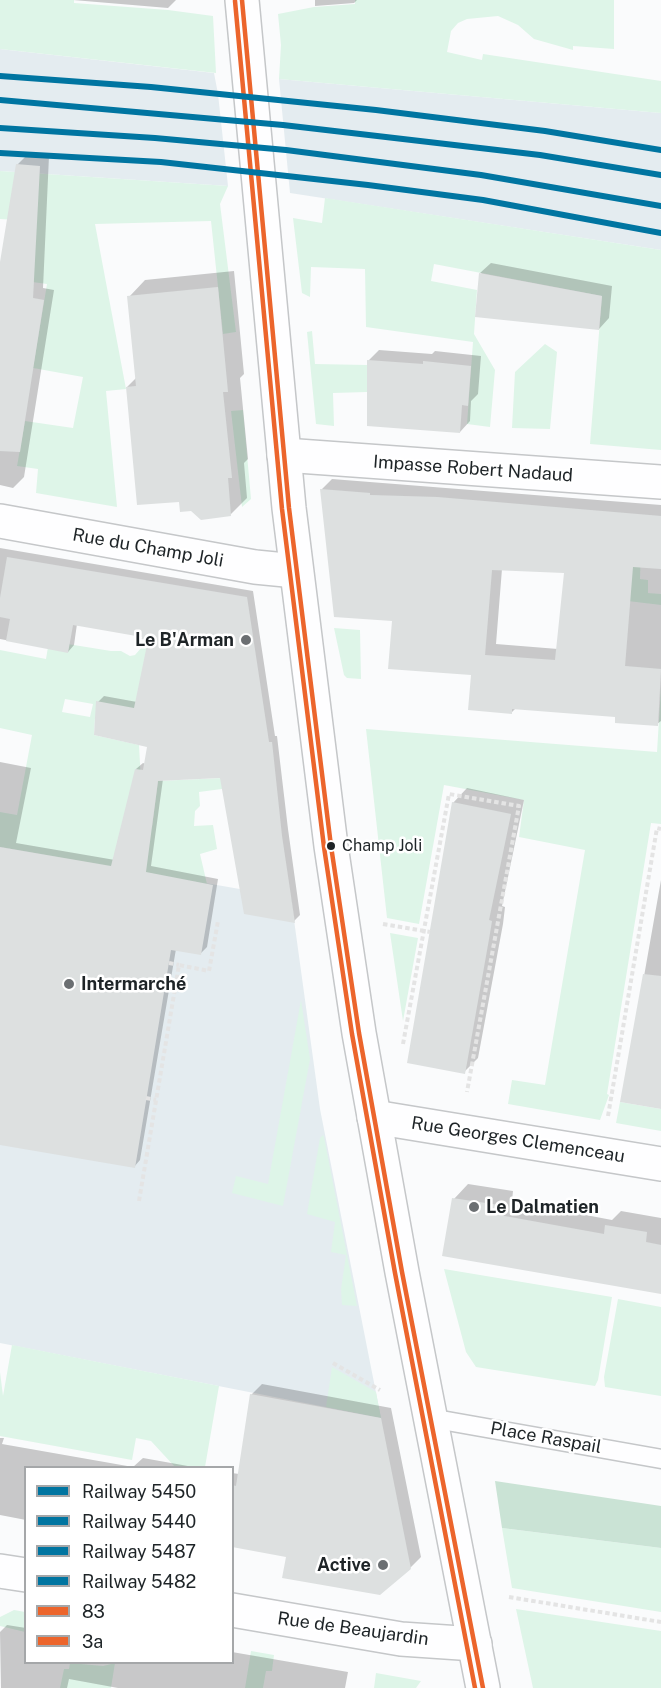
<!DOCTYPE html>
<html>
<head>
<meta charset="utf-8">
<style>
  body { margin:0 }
  #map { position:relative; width:661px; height:1688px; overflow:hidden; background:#fafbfc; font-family:"Public Sans",sans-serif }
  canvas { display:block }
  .legend { position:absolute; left:24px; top:1466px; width:210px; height:198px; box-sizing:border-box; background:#fff; border:2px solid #a5a7a9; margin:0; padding:8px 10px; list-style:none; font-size:18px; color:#1e2427 }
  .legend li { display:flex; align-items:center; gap:12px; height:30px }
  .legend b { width:30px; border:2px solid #a5a7a9 }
</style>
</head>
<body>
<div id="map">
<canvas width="661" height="1688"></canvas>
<ul class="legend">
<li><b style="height:8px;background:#0075a1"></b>Railway 5450</li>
<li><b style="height:8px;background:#0075a1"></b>Railway 5440</li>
<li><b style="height:8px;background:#0075a1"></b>Railway 5487</li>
<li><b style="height:8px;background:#0075a1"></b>Railway 5482</li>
<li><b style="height:8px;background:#ec652c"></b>83</li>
<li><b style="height:8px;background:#ec652c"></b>3a</li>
</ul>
</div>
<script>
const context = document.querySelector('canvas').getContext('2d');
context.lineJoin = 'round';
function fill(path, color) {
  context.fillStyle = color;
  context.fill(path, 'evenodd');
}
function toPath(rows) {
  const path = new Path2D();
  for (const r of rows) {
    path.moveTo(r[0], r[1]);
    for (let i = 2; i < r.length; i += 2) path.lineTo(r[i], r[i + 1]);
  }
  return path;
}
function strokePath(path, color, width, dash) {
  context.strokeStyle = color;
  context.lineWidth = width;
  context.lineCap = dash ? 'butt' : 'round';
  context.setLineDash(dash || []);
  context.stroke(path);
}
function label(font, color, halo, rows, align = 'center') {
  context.font = font + ' "Public Sans",sans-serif';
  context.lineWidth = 5;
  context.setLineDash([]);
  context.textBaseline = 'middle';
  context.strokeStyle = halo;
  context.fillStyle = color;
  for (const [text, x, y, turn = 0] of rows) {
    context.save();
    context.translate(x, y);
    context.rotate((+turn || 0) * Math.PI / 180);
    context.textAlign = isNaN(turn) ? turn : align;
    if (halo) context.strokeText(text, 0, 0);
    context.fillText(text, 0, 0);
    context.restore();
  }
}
fill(toPath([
  [0,49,214,73,218,94,228,186,0,171],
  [279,79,661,113,661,250,290,193],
  [0,847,291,898,320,1109,381,1418,0,1343]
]), '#e4ecf0');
fill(toPath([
  [0,0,74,0,74,3,168,10,213,16,216,73,0,49],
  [355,0,614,0,614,49,573,46,573,50,534,39,518,25,498,16,467,19,458,23,451,31,447,52,482,60,483,54,661,81,661,113,279,79,281,45,278,14,314,7,355,4],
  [0,171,228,186,220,204,236,332,223,334,211,221,95,224,126,389,106,391,117,507,36,493,38,469,17,466,25,421,73,428,83,377,33,368,47,284,25,281,36,221,0,219],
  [325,198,661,250,661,450,590,444,602,296,434,264,431,281,477,290,474,334,495,370,490,427,467,424,473,342,366,327,365,269,311,267,310,297,302,293,293,218,322,223],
  [312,331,315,364,367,365,367,392,333,393,334,426,316,424,307,332],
  [545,344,557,352,550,429,512,428,515,372],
  [243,410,251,499,242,507,231,411],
  [622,549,641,550,640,579,648,580,648,593,661,594,661,605,619,600],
  [334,628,360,630,361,679,347,678,344,675],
  [148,640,150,715,95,718,94,735,139,745,141,782,152,827,158,781,243,777,275,782,199,792,200,806,195,811,194,826,213,825,217,849,200,854,207,884,0,847,0,812,17,815,32,735,0,728,0,650,46,659,49,641,111,651,121,651,130,656,135,655],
  [65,699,93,704,90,717,62,712],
  [661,687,661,824,651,823,607,1094,609,1095,600,1120,508,1104,512,1080,545,1085,585,850,519,837,524,800,444,785,419,924,387,918,366,729,657,752],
  [390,933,418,938,403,1021],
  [301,1000,310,1059,283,1206,232,1193,236,1176,268,1184],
  [620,1102,661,1109,661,1131,616,1123],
  [323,1135,324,1137,357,1306,342,1305,341,1289,346,1255,331,1252,335,1222,307,1214,320,1138],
  [444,1269,612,1297,598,1380,595,1386,476,1367,466,1352],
  [618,1299,661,1307,661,1396,605,1387,604,1377],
  [12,1345,219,1386,205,1467,175,1467,151,1441,136,1438,132,1460,0,1436,0,1372,3,1396],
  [332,1367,376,1392,381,1418,326,1407],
  [502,1528,661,1548,661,1612,512,1588],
  [516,1609,661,1631,661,1688,533,1688],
  [14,1610,25,1612,25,1632,0,1626,0,1617],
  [251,1651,274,1655,272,1671,266,1671,263,1688,245,1688],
  [70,1663,103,1666,115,1663,111,1688,60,1688,64,1669,69,1669],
  [376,1673,421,1681,416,1688,374,1688]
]), '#def5e8');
fill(toPath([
  [495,1481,661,1506,661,1548,502,1528]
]), '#cae3d5');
fill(toPath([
  [73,0,176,0,168,8],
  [315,0,357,0,354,3,315,6],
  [28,154,49,156,43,288,54,290,24,477,13,488,0,485,0,272,17,165],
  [491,263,612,286,609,318,599,329,480,273],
  [234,271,244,374,240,378,248,459,244,463,247,498,230,515,180,500,127,387,136,378,129,297,145,280],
  [379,350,432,354,435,351,481,356,478,394,471,401,470,421,460,432,368,361],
  [332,479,661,505,661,721,657,724,617,716,516,708,511,713,472,673,393,620,321,490],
  [502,569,565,572,558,649,496,644],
  [0,548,253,591,275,736,277,736,288,829,300,915,294,921,221,776,163,779,151,866,218,879,207,947,200,954,176,949,140,1160,134,1167,0,1143,0,762,31,768,16,843,115,860,136,769,143,763,146,764,148,746,98,702,104,696,137,702,150,639,144,636,77,624,74,645,68,652,0,639],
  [467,788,524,800,502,906,505,907,503,924,478,1058,464,1072,453,803],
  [661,880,661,1107,622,1101],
  [468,1184,513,1191,512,1201,612,1220,621,1211,661,1218,661,1293,454,1199],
  [262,1384,391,1408,421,1557,410,1568,287,1555,232,1546,232,1473,239,1474,251,1395],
  [0,1438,4,1438,2,1444,133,1467,143,1458,199,1468,26,1468,26,1520,0,1515],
  [7,1625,26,1628,26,1662,232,1662,232,1652,348,1672,345,1688,118,1688,69,1679,67,1688,1,1688,0,1632]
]), '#0003');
fill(toPath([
  [16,164,40,166,33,298,44,300,20,452,0,451,0,262],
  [479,273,602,296,599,330,475,317],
  [218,287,228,392,223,392,232,478,228,478,231,516,201,520,191,511,180,512,179,502,137,505,126,387,136,386,127,296],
  [367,360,423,364,423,361,471,366,468,406,462,405,460,433,367,426],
  [320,489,370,493,370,495,437,497,661,516,661,569,633,567,625,666,661,669,658,726,615,723,615,717,512,709,512,714,468,710,471,675,388,669,392,621,334,617],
  [492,570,564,573,555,660,485,655],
  [7,557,247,597,269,742,272,742,282,836,295,923,244,914,220,778,158,781,146,872,213,885,201,955,171,950,135,1168,0,1145,0,847,111,866,135,769,143,770,147,747,94,735,96,701,134,708,148,640,141,639,142,637,73,625,68,653,6,641,10,619,0,617,0,598],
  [452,802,511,814,489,920,492,921,489,939,465,1074,407,1063],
  [643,974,661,976,661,1109,620,1102],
  [452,1198,499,1205,499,1215,604,1234,605,1225,647,1232,646,1242,661,1245,661,1294,442,1256],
  [250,1394,381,1418,411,1569,380,1595,282,1578,286,1557,232,1547,232,1485,236,1486]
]), '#dde0e0');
const service = toPath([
  [430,1418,661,1459]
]);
const minor = toPath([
  [284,455,661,482],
  [0,521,255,567,296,571],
  [374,1117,661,1164],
  [0,1571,26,1575],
  [232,1610,401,1639,475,1644]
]);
const secondary = toPath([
  [242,0,289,508,331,846,359,1033,402,1272,483,1688]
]);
strokePath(service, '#c5c7c9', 21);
strokePath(minor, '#c5c7c9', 36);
strokePath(secondary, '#c5c7c9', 36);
strokePath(toPath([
  [383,924,430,932],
  [169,963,179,965],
  [403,1044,449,794,519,806,467,1092],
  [146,1098,156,1100],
  [608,1116,657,828,661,829],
  [139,1201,179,965,209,971,218,921],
  [333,1363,380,1390],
  [509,1597,661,1622]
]), '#e4e4e4', 4, [4.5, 3]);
strokePath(service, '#fefeff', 18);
strokePath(minor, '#fefeff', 33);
strokePath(secondary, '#fefeff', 33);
strokePath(toPath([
  [242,0,289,508,331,846,359,1033,402,1272,483,1688]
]), '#ec652c', 4.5);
strokePath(toPath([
  [235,1,282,509,324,847,352,1034,395,1273,475,1688]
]), '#ec652c', 4.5);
strokePath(toPath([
  [0,153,161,162,368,185,483,200,661,233]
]), '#0075a1', 6);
strokePath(toPath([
  [0,128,155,138,286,150,481,175,661,206]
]), '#0075a1', 6);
strokePath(toPath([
  [0,100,283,125,540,155,661,175]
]), '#0075a1', 6);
strokePath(toPath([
  [0,76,151,87,376,110,545,131,661,150]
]), '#0075a1', 6);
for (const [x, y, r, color] of [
  [246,640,6,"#6b6f72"],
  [331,846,5,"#1e2427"],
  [69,984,6,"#6b6f72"],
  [474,1207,6,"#6b6f72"],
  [383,1565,6,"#6b6f72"]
]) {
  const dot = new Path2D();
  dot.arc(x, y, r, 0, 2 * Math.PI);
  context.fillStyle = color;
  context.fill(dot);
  strokePath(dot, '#fff', 2);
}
label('16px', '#1e2427', '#fff', [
  ["Champ Joli",342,846]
], 'left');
label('18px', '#1e2427', '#fff', [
  ["Impasse Robert Nadaud",473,469,4],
  ["Rue du Champ Joli",148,548,10],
  ["Rue Georges Clemenceau",518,1140,9],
  ["Place Raspail",546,1438,10],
  ["Rue de Beaujardin",353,1629,8]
]);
label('bold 18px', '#1e2427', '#fff', [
  ["Le B'Arman",234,640],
  ["Intermarché",81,984,"left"],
  ["Le Dalmatien",486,1207,"left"],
  ["Active",371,1565]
], 'right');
</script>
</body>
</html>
